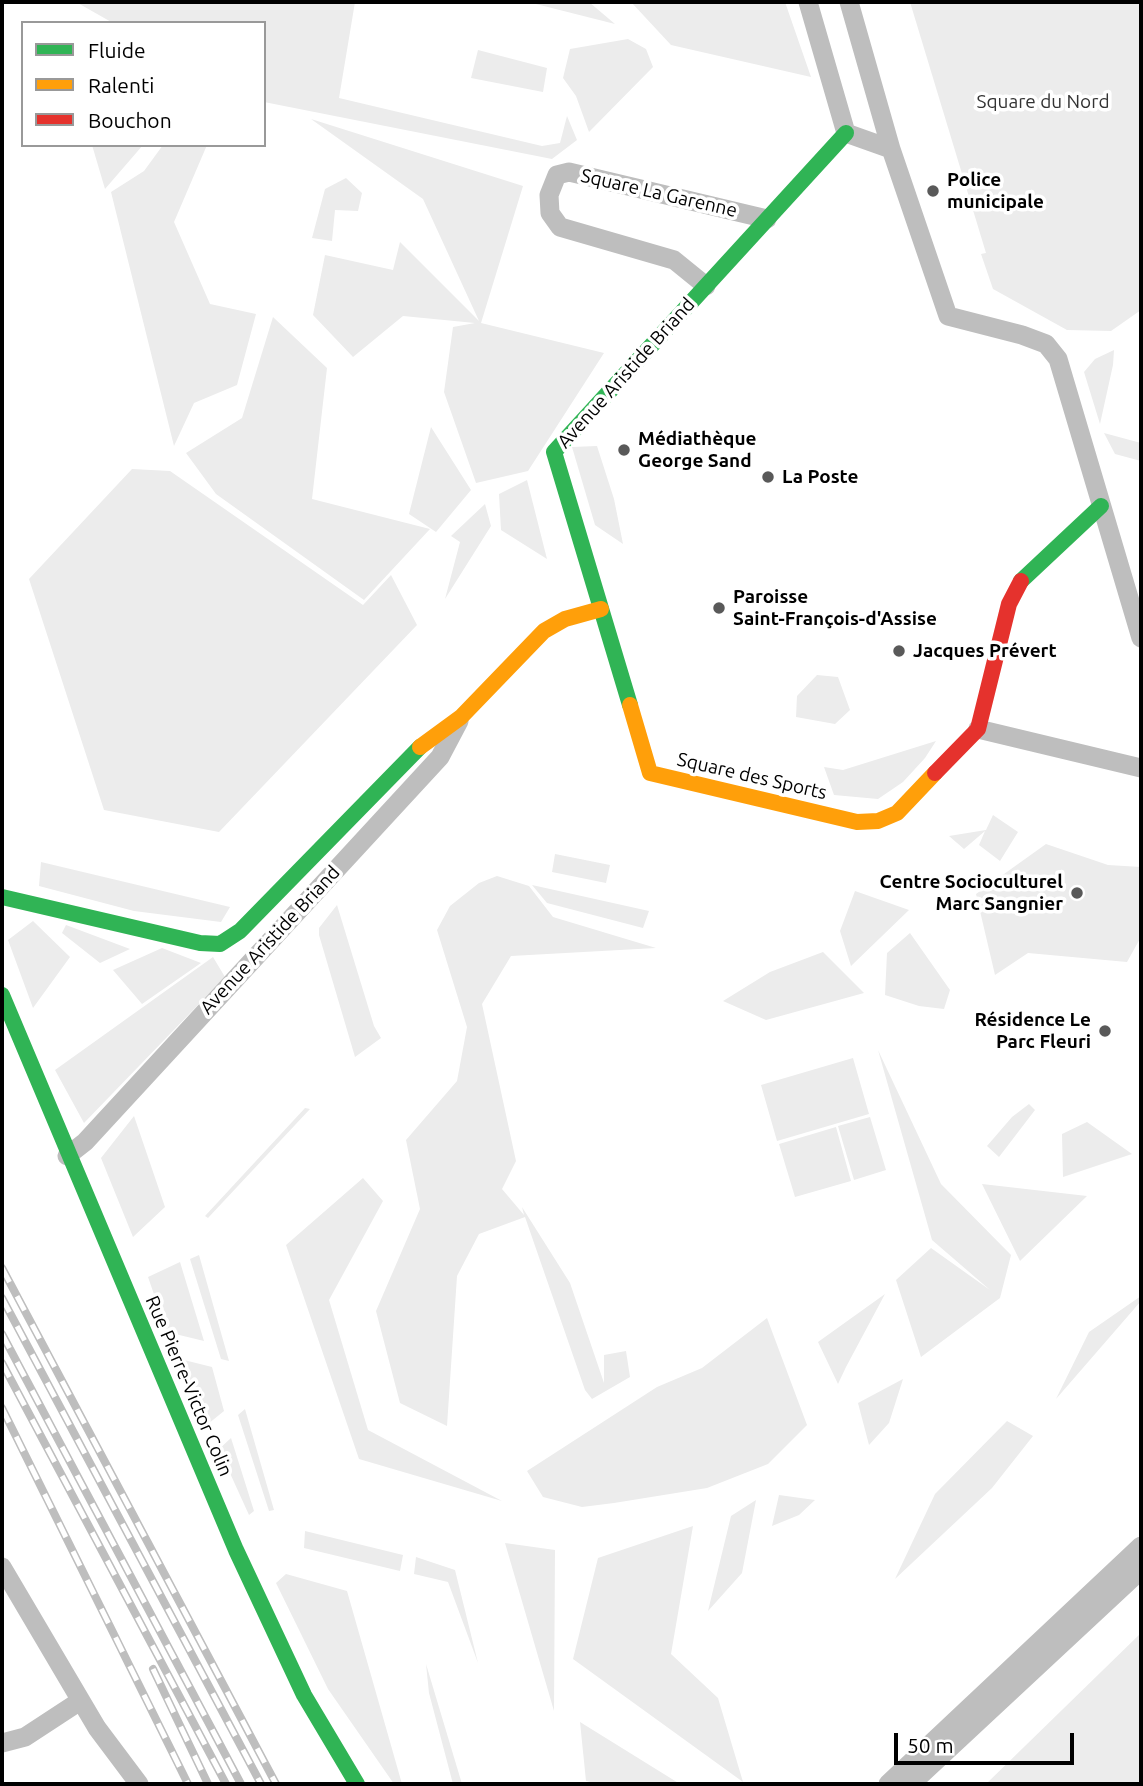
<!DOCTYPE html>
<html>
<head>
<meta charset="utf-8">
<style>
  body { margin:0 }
  #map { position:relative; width:1143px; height:1786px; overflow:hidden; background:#fff; font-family:Ubuntu,sans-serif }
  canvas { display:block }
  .frame { position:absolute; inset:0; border:4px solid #000; pointer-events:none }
  .legend { position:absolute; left:21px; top:21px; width:245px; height:126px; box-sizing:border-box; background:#fff; border:2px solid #999; margin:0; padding:9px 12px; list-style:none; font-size:21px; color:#000 }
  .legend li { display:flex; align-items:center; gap:14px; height:35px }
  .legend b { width:35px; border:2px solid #999 }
  .scale { position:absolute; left:894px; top:1733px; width:180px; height:32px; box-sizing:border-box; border:4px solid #000; border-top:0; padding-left:9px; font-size:21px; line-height:24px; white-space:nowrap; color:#000; -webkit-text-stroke:5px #fff; paint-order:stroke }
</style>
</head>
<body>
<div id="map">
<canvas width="1143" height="1786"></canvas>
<div class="frame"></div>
<ul class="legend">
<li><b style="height:9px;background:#30b455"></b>Fluide</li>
<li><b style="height:9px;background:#ff9f0a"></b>Ralenti</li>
<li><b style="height:9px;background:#e5322d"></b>Bouchon</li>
</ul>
<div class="scale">50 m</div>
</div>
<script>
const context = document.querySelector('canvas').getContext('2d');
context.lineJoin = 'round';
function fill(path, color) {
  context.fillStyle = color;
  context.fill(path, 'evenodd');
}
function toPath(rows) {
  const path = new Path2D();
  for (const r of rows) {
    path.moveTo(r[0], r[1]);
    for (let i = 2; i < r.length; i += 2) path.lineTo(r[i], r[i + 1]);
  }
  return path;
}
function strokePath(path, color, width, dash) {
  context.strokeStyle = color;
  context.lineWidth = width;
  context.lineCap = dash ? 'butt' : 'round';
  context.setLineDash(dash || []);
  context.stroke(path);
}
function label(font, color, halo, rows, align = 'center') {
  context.font = font + ' Ubuntu,sans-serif';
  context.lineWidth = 7;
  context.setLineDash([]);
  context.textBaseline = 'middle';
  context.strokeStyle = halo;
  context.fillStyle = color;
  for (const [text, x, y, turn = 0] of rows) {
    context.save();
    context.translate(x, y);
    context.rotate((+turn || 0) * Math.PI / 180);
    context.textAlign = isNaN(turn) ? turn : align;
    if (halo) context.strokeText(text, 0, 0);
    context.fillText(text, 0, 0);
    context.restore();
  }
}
fill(toPath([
  [76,2,355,2,339,98,542,146,560,143,567,116,577,140,552,159,264,102,264,23,113,23],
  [528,2,589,2,615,24],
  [631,2,785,2,811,77,671,45],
  [910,2,1141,2,1141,310,1111,331,1067,330,993,289,981,254,986,253],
  [628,39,646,49,653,67,589,132,576,96,563,78,570,49],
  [478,50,547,68,543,92,471,78],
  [311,119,523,186,481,323,604,353,528,471,476,483,444,392,453,327,475,323,403,316,353,357,313,315,325,255,393,270,400,242,479,321,423,199],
  [92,145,143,145,105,189],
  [163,145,207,145,174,222,210,304,256,314,237,385,194,403,174,446,111,192,144,171],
  [346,178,362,193,358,211,335,210,332,241,312,238,325,189],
  [273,317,327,368,312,499,430,529,364,600,216,494,186,453,242,418],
  [1114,350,1113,365,1100,424,1084,372,1095,359],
  [431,427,471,490,436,532,409,514],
  [1104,433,1141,443,1141,461,1115,454],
  [597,446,614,499,623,544,595,525,572,447],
  [132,469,170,471,363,605,391,575,417,625,219,832,104,810,29,579],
  [527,480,547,559,501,530,499,494],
  [485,504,491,526,445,599,460,542,451,536],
  [817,675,838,677,850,710,835,724,796,717,797,696],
  [936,741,925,758,903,782,878,799,834,795,824,767,843,770],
  [993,815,1018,832,1000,861,979,845,985,831,964,849,949,836,986,830],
  [1046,844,1108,865,1141,867,1141,937,1127,962,1028,953,995,975,976,894],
  [555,854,610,865,606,883,552,872],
  [41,862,230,907,221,922,134,911,39,886],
  [497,876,529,886,553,917,656,948,511,956,482,1004,516,1161,502,1189,524,1215,522,1207,570,1283,604,1383,604,1355,626,1351,630,1377,592,1399,585,1390,525,1217,479,1234,457,1276,447,1426,400,1403,376,1311,420,1209,406,1140,457,1081,467,1027,437,930,450,906,479,883],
  [532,885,649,911,643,928,547,903],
  [855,891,909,910,851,966,840,931],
  [337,905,374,1026,381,1038,355,1057,319,935,319,928],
  [33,921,70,957,33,1008,8,940],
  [66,925,130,949,100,963,62,933],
  [910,933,950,990,944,1009,919,1006,885,995,887,953],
  [162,948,201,963,142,1004,113,970],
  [823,952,864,993,766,1020,723,1001,770,972],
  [213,957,225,977,84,1123,55,1070],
  [878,1050,941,1184,1011,1255,1000,1298,921,1357,896,1280,931,1248,990,1290,932,1240],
  [853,1058,869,1114,777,1141,761,1085],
  [1029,1104,1035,1110,999,1157,987,1146,1012,1117],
  [305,1108,310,1109,208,1218,205,1216],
  [134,1116,165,1207,133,1237,101,1158],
  [870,1117,886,1170,854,1180,838,1126],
  [1087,1122,1132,1154,1063,1177,1062,1134],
  [836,1127,851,1181,795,1197,779,1144],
  [363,1178,383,1201,329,1300,368,1430,502,1501,359,1459,286,1245],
  [982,1184,1087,1196,1020,1261],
  [199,1255,229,1361,221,1359,190,1259],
  [180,1262,204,1341,167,1332,148,1277],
  [885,1294,846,1367,838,1384,818,1342],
  [1141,1296,1141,1301,1056,1399,1089,1332],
  [767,1318,807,1425,768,1464,707,1488,614,1503,582,1507,543,1497,527,1471,657,1387,702,1368],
  [180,1359,212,1367,224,1411,208,1424],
  [903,1379,889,1423,869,1445,858,1403],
  [245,1409,274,1510,269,1511,238,1415],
  [1007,1421,1033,1436,992,1488,895,1579,935,1494],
  [231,1438,254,1511,249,1515,219,1449],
  [779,1495,815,1500,799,1515,772,1526],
  [756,1500,742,1573,708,1611,731,1516],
  [693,1526,671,1654,718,1698,743,1782,573,1659,598,1558],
  [305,1531,403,1555,400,1571,304,1548],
  [505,1543,555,1550,554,1711],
  [416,1557,455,1570,478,1663,448,1582,414,1574],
  [286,1574,347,1591,402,1784,394,1784,328,1689,276,1583],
  [1141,1633,1141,1784,986,1784],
  [426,1664,462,1784,453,1784,429,1693],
  [580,1722,680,1784,599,1784,586,1781]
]), '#ececec');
strokePath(toPath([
  [808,2,846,133,891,149],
  [849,2,891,149,948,316,1022,335,1046,344,1058,359,1141,638],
  [706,286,674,260,560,227,550,213,549,195,557,175,569,172,767,219],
  [978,729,1141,768],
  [67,1156,85,1142,440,757,459,721],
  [2,1567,97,1728,139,1784],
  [2,1743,25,1737,80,1701],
  [888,1784,1141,1546],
  [911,1784,1141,1570]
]), '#bebebe', 19);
strokePath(toPath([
  [1021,581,1101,506],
  [630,705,554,452,846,133],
  [2,897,200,943,220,944,240,931,420,747],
  [2,995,236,1550,304,1695,357,1784]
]), '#30b455', 16);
strokePath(toPath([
  [630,705,650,773,857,822,878,821,897,813,935,773],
  [420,747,461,717,544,631,565,619,601,609]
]), '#ff9f0a', 16);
strokePath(toPath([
  [935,773,978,729,1009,604,1021,581]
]), '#e5322d', 16);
const rail = toPath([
  [2,1268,276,1784],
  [2,1298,261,1784],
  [2,1334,241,1784],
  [2,1363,226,1784],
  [2,1408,188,1784],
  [153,1669,208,1784]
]);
strokePath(rail, '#bebebe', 8);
strokePath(rail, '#fff', 5, [16]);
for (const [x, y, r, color] of [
  [933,191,7,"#595959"],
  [624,450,7,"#595959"],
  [768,477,7,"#595959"],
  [719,608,7,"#595959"],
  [899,651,7,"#595959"],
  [1077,893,7,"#595959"],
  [1105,1031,7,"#595959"]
]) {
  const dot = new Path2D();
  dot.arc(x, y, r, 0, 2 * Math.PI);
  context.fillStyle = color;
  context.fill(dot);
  strokePath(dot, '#fff', 2.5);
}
label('19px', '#333', '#fff', [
  ["Square du Nord",1043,102]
]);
label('bold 19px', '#000', '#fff', [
  ["Police",947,180],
  ["municipale",947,202],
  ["Médiathèque",638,439],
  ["George Sand",638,461],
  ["La Poste",782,477],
  ["Paroisse",733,597],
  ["Saint-François-d'Assise",733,619],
  ["Jacques Prévert",913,651],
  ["Centre Socioculturel",1063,882,"right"],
  ["Marc Sangnier",1063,904,"right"],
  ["Résidence Le",1091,1020,"right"],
  ["Parc Fleuri",1091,1042,"right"]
], 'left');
label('19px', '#000', '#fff', [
  ["Square La Garenne",659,193,13],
  ["Avenue Aristide Briand",626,373,-48],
  ["Square des Sports",752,776,13],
  ["Avenue Aristide Briand",270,940,-47],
  ["Rue Pierre-Victor Colin",189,1386,67]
]);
</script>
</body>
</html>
